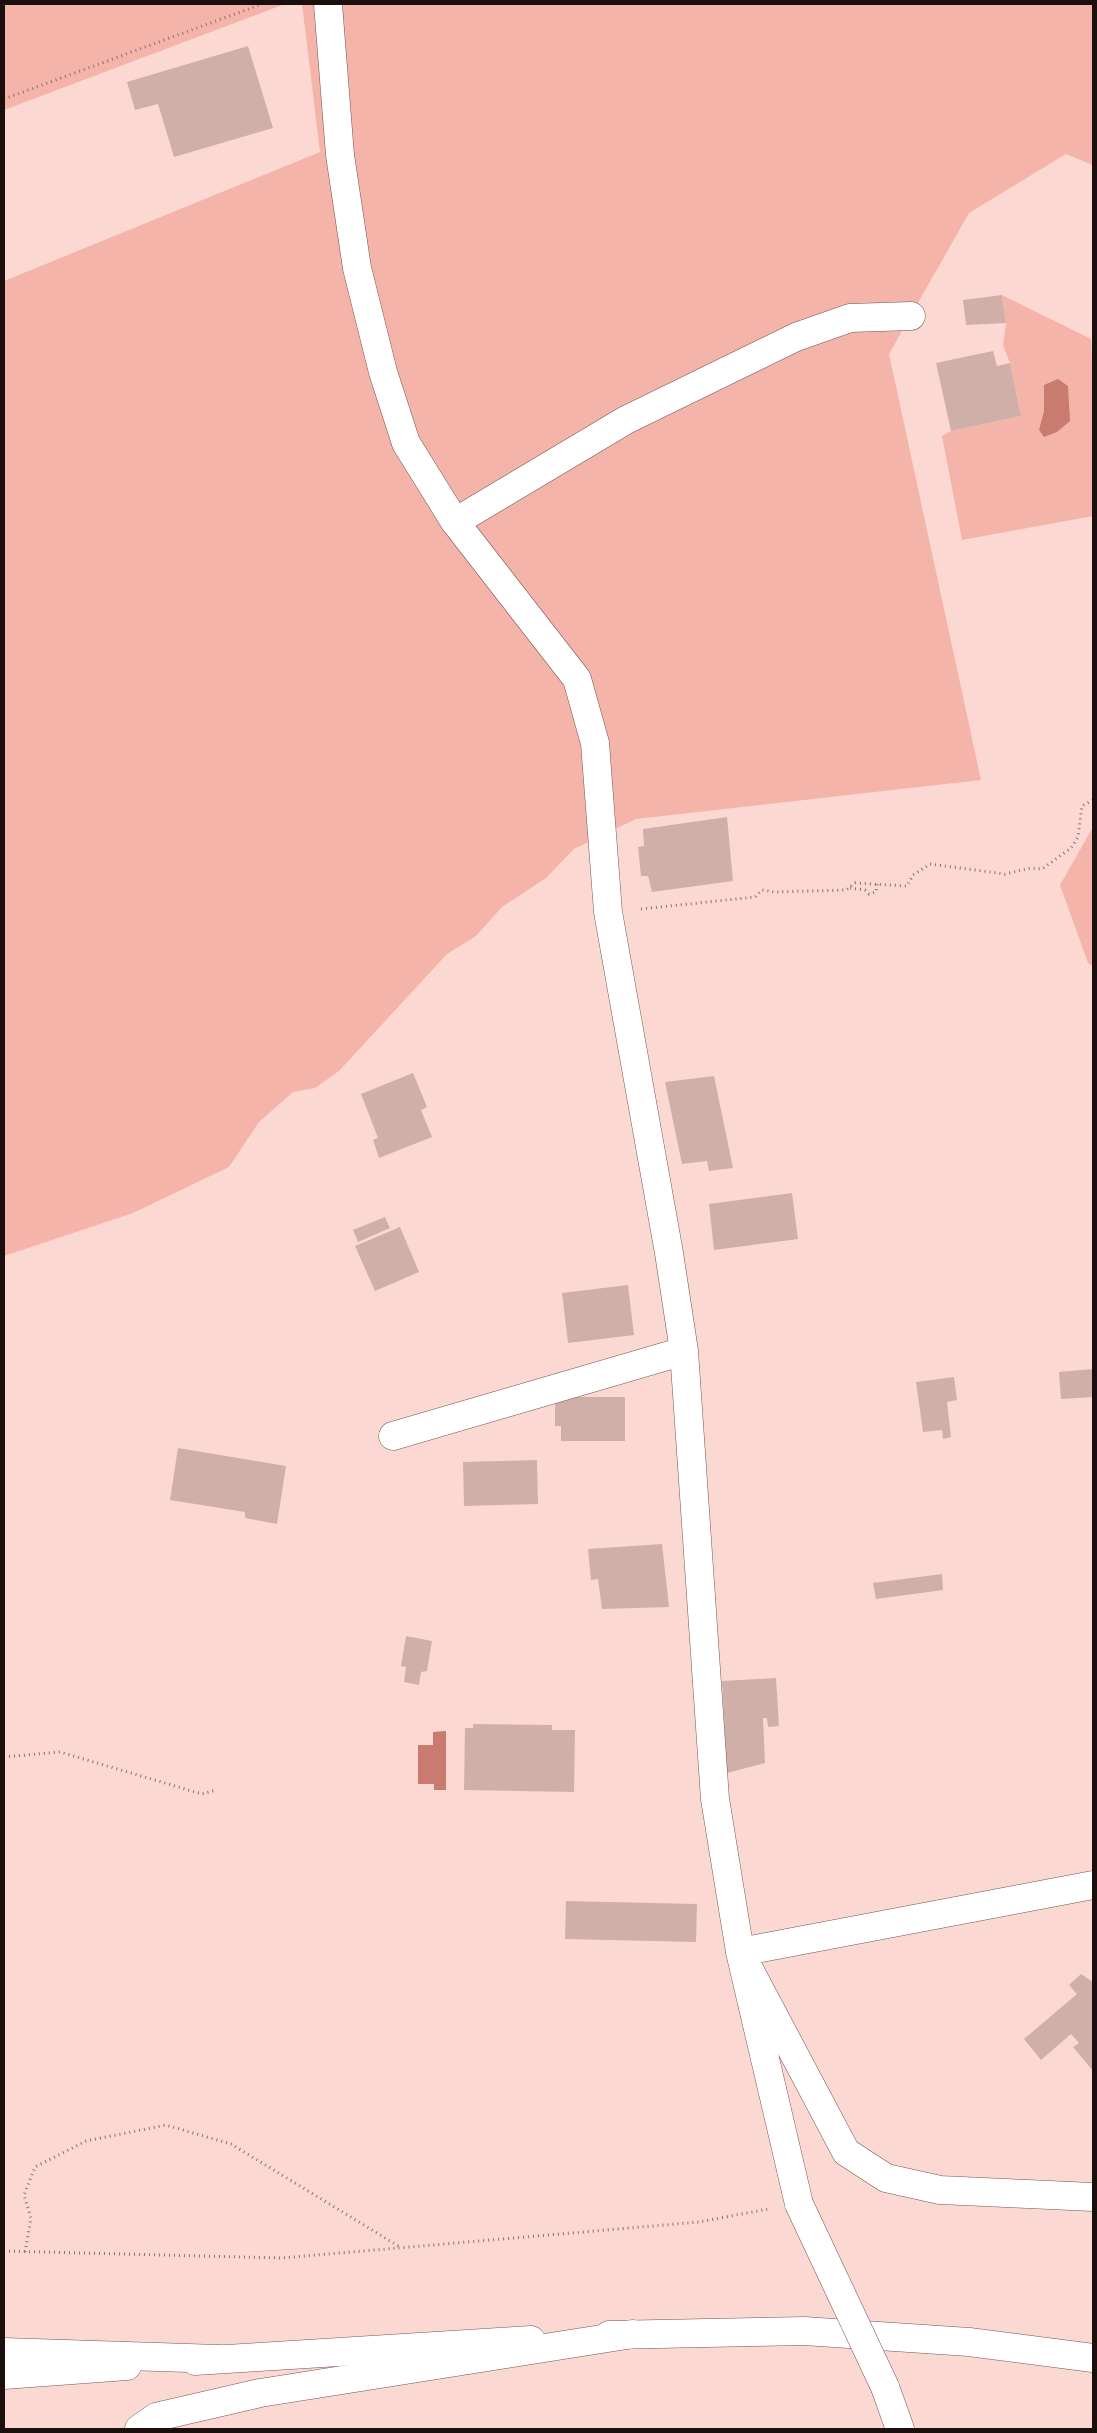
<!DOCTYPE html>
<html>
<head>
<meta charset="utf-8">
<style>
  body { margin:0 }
  #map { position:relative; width:1097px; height:2433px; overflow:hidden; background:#fcd8d2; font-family:"IBM Plex Serif",serif }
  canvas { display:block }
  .frame { position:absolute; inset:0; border:5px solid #1b0f0e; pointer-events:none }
</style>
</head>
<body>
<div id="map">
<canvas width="1097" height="2433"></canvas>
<div class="frame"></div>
</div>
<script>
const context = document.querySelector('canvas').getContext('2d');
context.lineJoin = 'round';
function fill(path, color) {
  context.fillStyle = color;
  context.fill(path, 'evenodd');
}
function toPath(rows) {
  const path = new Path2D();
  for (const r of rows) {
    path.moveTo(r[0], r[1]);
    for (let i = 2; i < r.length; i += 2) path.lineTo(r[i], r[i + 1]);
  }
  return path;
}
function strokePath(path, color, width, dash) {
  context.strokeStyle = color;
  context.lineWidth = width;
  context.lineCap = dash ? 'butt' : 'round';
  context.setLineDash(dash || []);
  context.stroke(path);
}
fill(toPath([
  [4,4,285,4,4,110],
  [302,4,1093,4,1093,165,1066,154,969,213,889,354,981,780,636,819,574,849,546,878,502,907,476,936,447,954,339,1071,315,1088,293,1092,259,1122,229,1167,133,1213,4,1256,4,281,320,152],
  [1002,295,1091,339,1093,381,1093,516,962,540,942,436,951,431,1021,416,1010,363,1003,345,1006,323],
  [1093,827,1093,966,1088,963,1060,885]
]), '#f5b4a9');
fill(toPath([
  [1058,379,1068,386,1070,421,1057,432,1044,437,1039,430,1044,411,1044,385],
  [446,1731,446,1790,434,1790,434,1784,418,1784,418,1745,433,1745,433,1732]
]), '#ca7b6f');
fill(toPath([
  [248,46,273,128,174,157,158,104,135,110,127,82],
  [1002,295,1006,323,966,325,963,300],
  [993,351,997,366,1010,363,1021,416,951,431,936,363],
  [727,817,733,881,652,892,648,876,641,876,638,847,644,846,643,829],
  [413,1073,427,1107,421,1110,432,1137,379,1158,373,1140,378,1138,361,1094],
  [714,1076,733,1168,709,1171,707,1161,682,1164,665,1082],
  [792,1193,798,1239,714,1250,709,1204],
  [385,1217,390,1228,358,1242,353,1230],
  [400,1227,419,1272,375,1291,355,1246],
  [628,1285,634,1335,568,1343,562,1293],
  [1093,1369,1093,1397,1061,1399,1059,1372],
  [954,1377,957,1400,947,1402,951,1437,943,1439,942,1430,923,1432,916,1382],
  [561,1397,625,1397,625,1441,561,1441,561,1426,555,1426,555,1399],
  [178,1448,286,1466,277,1524,245,1518,245,1512,170,1500],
  [537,1460,538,1504,464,1506,463,1462],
  [662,1544,669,1607,602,1609,598,1579,591,1580,588,1549],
  [942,1574,943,1590,876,1599,873,1583],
  [406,1636,432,1641,427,1671,421,1672,419,1685,404,1682,406,1667,401,1666],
  [776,1678,779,1726,768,1727,767,1718,763,1718,765,1763,727,1773,722,1681],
  [473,1724,552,1725,552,1730,575,1730,574,1792,464,1790,465,1728,473,1728],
  [566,1901,697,1904,696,1942,565,1939],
  [1081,1974,1093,1982,1093,2071,1073,2047,1079,2043,1071,2034,1041,2060,1024,2039,1077,1994,1069,1985]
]), '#d1afa9');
const minor = toPath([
  [328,4,340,155,357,268,383,372,406,443,455,522,577,679,595,743,608,912,669,1253,684,1351,715,1799,740,1952,799,2204],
  [455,522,626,420,796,337,850,318,911,316],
  [393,1436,684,1351],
  [1093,1885,740,1952,846,2152,886,2178,940,2190,1093,2197],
  [885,2387,900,2429]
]);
const major = toPath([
  [609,2335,804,2331,969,2342,1093,2358],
  [195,2361,531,2340],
  [4,2375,127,2366]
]);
const highway = toPath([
  [4,2352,219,2359],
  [139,2429,156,2417,260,2393,633,2334]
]);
strokePath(minor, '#735551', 29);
strokePath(major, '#735551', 29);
strokePath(highway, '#735551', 29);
strokePath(toPath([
  [4,99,262,4],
  [850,888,865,890,869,894,876,892,877,884],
  [641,909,755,897,762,890,774,892,846,890,855,883,907,886,913,875,930,864,1005,874,1031,868,1042,869,1071,848,1078,837,1082,806,1093,800],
  [4,1757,60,1752,202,1794,216,1790],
  [4,2251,282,2258,699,2222,768,2209],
  [25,2252,31,2218,24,2195,35,2167,86,2141,166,2125,231,2144,400,2247]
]), '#89716e', 3, [1, 4]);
strokePath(minor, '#fff', 28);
strokePath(major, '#fff', 28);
strokePath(highway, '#fff', 28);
const minorBridge = toPath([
  [799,2204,885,2387]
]);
strokePath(minorBridge, '#735551', 29, []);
strokePath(minorBridge, '#fff', 28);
</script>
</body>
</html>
